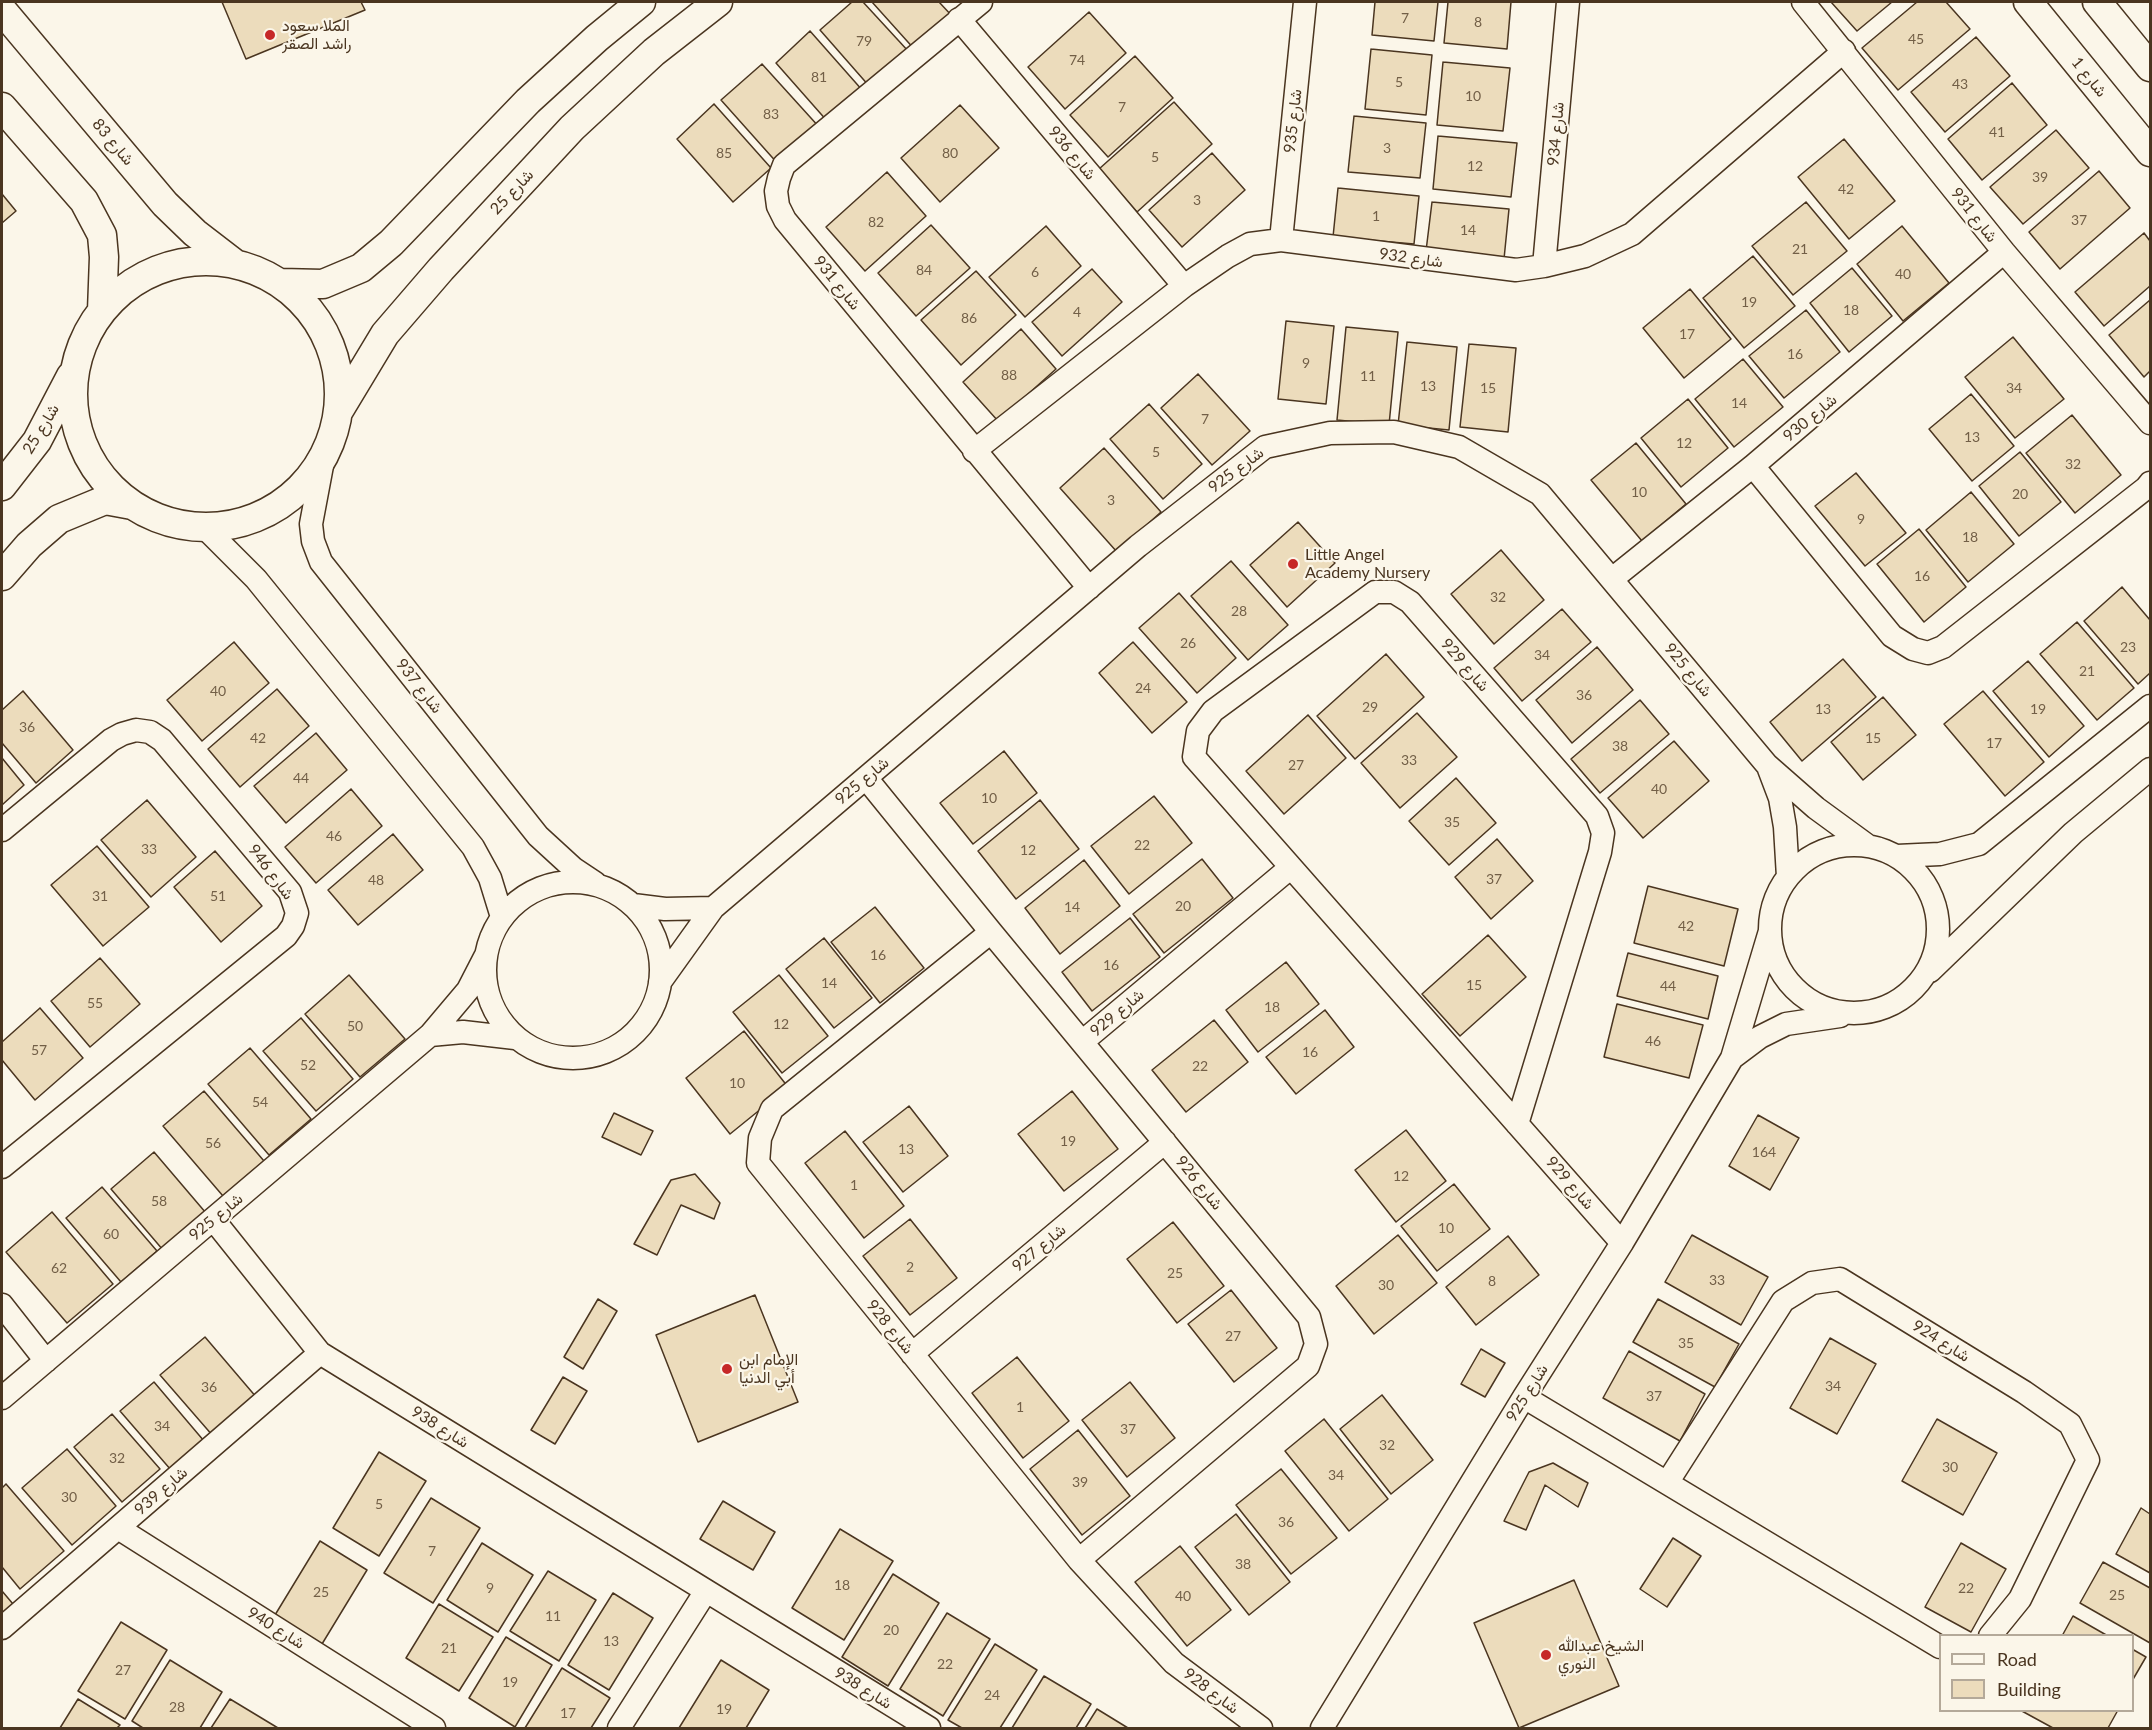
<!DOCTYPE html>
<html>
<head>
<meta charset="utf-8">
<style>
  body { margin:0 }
  #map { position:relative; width:2152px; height:1730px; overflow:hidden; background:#fbf6e9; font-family:Lato,sans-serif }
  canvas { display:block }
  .frame { position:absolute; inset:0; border:3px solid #4a3520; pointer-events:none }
  .legend { position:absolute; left:1939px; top:1634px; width:195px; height:78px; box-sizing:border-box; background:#fbf6e9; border:2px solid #b4a999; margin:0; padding:8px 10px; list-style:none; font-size:18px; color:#4a3520 }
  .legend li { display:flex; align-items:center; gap:12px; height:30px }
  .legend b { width:30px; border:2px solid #b4a999 }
</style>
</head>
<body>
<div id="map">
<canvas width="2152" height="1730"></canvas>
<div class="frame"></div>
<ul class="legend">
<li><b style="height:8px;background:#fbf6e9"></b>Road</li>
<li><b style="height:16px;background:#ecdcbc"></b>Building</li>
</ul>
</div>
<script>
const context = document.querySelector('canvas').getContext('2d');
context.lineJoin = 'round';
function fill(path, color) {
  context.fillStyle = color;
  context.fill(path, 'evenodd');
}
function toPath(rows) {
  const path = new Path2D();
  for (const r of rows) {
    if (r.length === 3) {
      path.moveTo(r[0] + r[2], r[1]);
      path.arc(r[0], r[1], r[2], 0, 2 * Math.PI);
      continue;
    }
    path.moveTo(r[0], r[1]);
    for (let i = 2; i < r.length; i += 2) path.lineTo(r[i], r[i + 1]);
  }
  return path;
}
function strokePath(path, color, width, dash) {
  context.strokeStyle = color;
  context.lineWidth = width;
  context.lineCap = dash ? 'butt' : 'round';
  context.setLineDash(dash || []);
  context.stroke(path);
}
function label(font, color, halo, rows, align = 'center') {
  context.font = font + ' Lato,Vazirmatn,sans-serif';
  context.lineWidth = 4.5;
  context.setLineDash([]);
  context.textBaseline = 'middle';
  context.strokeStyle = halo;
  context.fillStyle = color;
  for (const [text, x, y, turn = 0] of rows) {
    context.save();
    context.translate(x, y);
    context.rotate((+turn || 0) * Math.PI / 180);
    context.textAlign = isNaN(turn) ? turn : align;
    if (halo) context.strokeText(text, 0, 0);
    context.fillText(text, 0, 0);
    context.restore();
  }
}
const building = toPath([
  [222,2,361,2,365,10,246,59,222,2],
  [852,2,863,2,909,52,870,87,820,30,852,2],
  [872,2,939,2,953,17,916,51,872,2],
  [1375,2,1438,2,1434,41,1372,35,1375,2],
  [1448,2,1511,2,1507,49,1444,43,1448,2],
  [1831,2,1892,2,1857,31,1831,2],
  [1917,2,1946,2,1970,29,1898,90,1862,48,1917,2],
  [1089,12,1126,53,1065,109,1028,67,1089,12],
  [810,31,863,91,828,122,776,63,810,31],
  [1976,37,2010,76,1945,132,1911,92,1976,37],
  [1371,49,1432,55,1426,115,1365,109,1371,49],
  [1135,56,1173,98,1108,157,1070,115,1135,56],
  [1443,62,1510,68,1503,131,1437,125,1443,62],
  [762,64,820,128,779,165,721,100,762,64],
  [2012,83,2047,125,1982,180,1948,139,2012,83],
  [1174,102,1212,144,1137,212,1099,169,1174,102],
  [714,104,771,168,733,202,677,139,714,104],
  [960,105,999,148,940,202,901,158,960,105],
  [1354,116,1426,123,1420,178,1348,172,1354,116],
  [2056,130,2089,168,2023,224,1990,187,2056,130],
  [1438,136,1517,143,1511,197,1433,189,1438,136],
  [1844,139,1895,201,1849,239,1798,177,1844,139],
  [1212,153,1245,190,1182,247,1149,210,1212,153],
  [2099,171,2130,208,2060,269,2029,232,2099,171],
  [887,172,926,216,865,271,826,227,887,172],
  [1338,188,1419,196,1414,244,1333,237,1338,188],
  [2,194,16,211,2,223,2,194],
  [1432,202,1509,209,1504,259,1426,251,1432,202],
  [1806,202,1847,251,1793,295,1752,246,1806,202],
  [931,225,970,268,916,316,878,273,931,225],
  [1046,226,1081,266,1025,317,989,277,1046,226],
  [1902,226,1949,283,1903,321,1857,264,1902,226],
  [2144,233,2150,241,2150,286,2104,326,2075,292,2144,233],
  [1753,256,1795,306,1744,348,1703,298,1753,256],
  [1852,268,1892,316,1849,352,1810,303,1852,268],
  [1092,269,1122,302,1062,356,1032,322,1092,269],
  [976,271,1016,315,961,365,921,320,976,271],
  [1690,289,1731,339,1684,378,1643,328,1690,289],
  [2150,300,2150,371,2144,377,2109,335,2150,300],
  [1806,310,1840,352,1784,398,1749,356,1806,310],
  [1286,321,1334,326,1326,404,1278,399,1286,321],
  [1346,327,1398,332,1389,425,1337,420,1346,327],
  [1021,329,1056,369,998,421,963,382,1021,329],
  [2013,337,2064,399,2015,438,1965,377,2013,337],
  [1407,342,1457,347,1449,430,1398,425,1407,342],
  [1469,344,1516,348,1508,432,1460,427,1469,344],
  [1743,359,1783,407,1734,447,1695,399,1743,359],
  [1198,374,1250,431,1212,465,1161,408,1198,374],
  [1971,394,2014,446,1972,481,1929,429,1971,394],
  [1688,399,1728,448,1681,487,1641,438,1688,399],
  [1149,404,1202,464,1163,499,1110,439,1149,404],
  [2072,415,2121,475,2075,513,2026,453,2072,415],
  [1636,443,1686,504,1642,541,1591,480,1636,443],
  [1104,448,1161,512,1117,552,1060,488,1104,448],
  [2020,452,2061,502,2019,536,1979,486,2020,452],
  [1856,473,1906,533,1865,566,1815,506,1856,473],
  [1971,492,2014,544,1968,582,1926,530,1971,492],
  [1298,522,1335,563,1287,607,1250,565,1298,522],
  [1919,529,1966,587,1924,622,1877,564,1919,529],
  [1501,550,1544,600,1494,644,1451,594,1501,550],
  [1231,561,1288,625,1248,660,1191,596,1231,561],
  [2122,587,2150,620,2150,673,2138,684,2084,621,2122,587],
  [1179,593,1236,658,1197,693,1139,628,1179,593],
  [1562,609,1591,642,1522,701,1494,668,1562,609],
  [2077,622,2134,688,2097,720,2040,654,2077,622],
  [234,642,269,683,202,741,167,700,234,642],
  [1133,642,1187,702,1152,733,1099,673,1133,642],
  [1597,647,1633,690,1572,743,1536,700,1597,647],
  [1386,654,1424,697,1355,759,1317,716,1386,654],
  [1843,659,1876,697,1802,761,1770,722,1843,659],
  [2028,661,2084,726,2049,757,1993,691,2028,661],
  [277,689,309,726,240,787,208,749,277,689],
  [23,691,73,750,36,783,2,743,2,710,23,691],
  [1983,691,2044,762,2005,796,1944,724,1983,691],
  [1883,697,1916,735,1863,780,1831,742,1883,697],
  [1640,700,1669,734,1600,793,1571,759,1640,700],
  [1417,713,1457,757,1400,808,1361,763,1417,713],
  [1308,715,1346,758,1284,814,1246,771,1308,715],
  [316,733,347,770,286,823,254,786,316,733],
  [1674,741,1709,781,1643,838,1608,798,1674,741],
  [1004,751,1037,793,973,844,940,803,1004,751],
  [2,758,24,785,2,805,2,758],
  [1456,778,1496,823,1449,865,1409,821,1456,778],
  [351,789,382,826,316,883,285,847,351,789],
  [1154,796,1192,843,1129,894,1091,846,1154,796],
  [147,800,196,857,151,897,101,840,147,800],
  [1040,800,1079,849,1016,899,978,851,1040,800],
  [393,834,423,870,358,925,328,890,393,834],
  [1497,839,1533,881,1491,919,1455,877,1497,839],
  [97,846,149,907,103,946,51,885,97,846],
  [215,851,262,906,221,942,174,887,215,851],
  [1202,859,1233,898,1164,953,1133,914,1202,859],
  [1084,860,1120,906,1060,954,1025,908,1084,860],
  [1648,886,1738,909,1724,966,1634,943,1648,886],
  [875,907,924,968,880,1003,831,942,875,907],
  [1130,918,1160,957,1092,1011,1062,972,1130,918],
  [1488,935,1526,977,1460,1036,1422,994,1488,935],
  [824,938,872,998,834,1028,786,969,824,938],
  [1628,953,1718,976,1708,1019,1617,996,1628,953],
  [100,958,140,1004,90,1047,51,1001,100,958],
  [1286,962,1319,1004,1258,1052,1226,1010,1286,962],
  [349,975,405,1039,360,1077,305,1014,349,975],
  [779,975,828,1036,782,1073,733,1012,779,975],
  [1617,1004,1703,1025,1689,1078,1604,1057,1617,1004],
  [40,1008,83,1058,35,1100,2,1060,2,1042,40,1008],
  [1325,1010,1354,1047,1296,1094,1266,1057,1325,1010],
  [301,1018,353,1079,316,1111,263,1051,301,1018],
  [1214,1020,1248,1062,1186,1112,1152,1070,1214,1020],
  [744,1031,788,1087,730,1134,686,1078,744,1031],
  [250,1048,311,1119,269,1155,208,1084,250,1048],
  [204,1091,264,1161,223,1196,163,1126,204,1091],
  [1072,1091,1118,1149,1064,1191,1018,1134,1072,1091],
  [909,1106,948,1156,903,1192,863,1142,909,1106],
  [614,1113,653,1131,641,1155,602,1137,614,1113],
  [1758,1115,1799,1138,1770,1190,1729,1166,1758,1115],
  [1406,1130,1446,1181,1396,1222,1355,1170,1406,1130],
  [845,1131,904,1206,864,1238,805,1163,845,1131],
  [154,1152,206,1213,163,1250,111,1189,154,1152],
  [695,1174,720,1203,714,1219,681,1205,657,1255,634,1244,671,1180,695,1174],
  [1454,1184,1490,1229,1437,1271,1401,1226,1454,1184],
  [102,1187,157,1251,121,1282,66,1218,102,1187],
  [52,1212,113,1284,67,1323,6,1252,52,1212],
  [910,1219,957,1278,910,1315,863,1256,910,1219],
  [1173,1222,1224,1286,1177,1323,1127,1259,1173,1222],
  [1398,1235,1437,1283,1374,1334,1336,1286,1398,1235],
  [1692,1235,1768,1277,1741,1325,1665,1282,1692,1235],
  [1508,1236,1539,1275,1476,1325,1446,1287,1508,1236],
  [1231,1290,1277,1348,1234,1382,1188,1324,1231,1290],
  [755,1295,798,1402,698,1442,656,1335,755,1295],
  [598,1299,617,1311,583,1369,564,1357,598,1299],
  [1658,1299,1739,1344,1715,1387,1633,1342,1658,1299],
  [205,1337,257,1398,213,1436,160,1375,205,1337],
  [1830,1338,1876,1364,1837,1434,1790,1408,1830,1338],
  [1481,1349,1505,1363,1485,1397,1461,1384,1481,1349],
  [1629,1351,1705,1394,1680,1441,1603,1398,1629,1351],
  [1017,1357,1069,1421,1023,1458,972,1393,1017,1357],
  [563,1377,587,1391,555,1444,531,1430,563,1377],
  [154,1382,204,1441,171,1470,120,1411,154,1382],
  [1130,1382,1175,1438,1127,1477,1082,1420,1130,1382],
  [1382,1395,1433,1460,1391,1494,1340,1429,1382,1395],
  [112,1414,160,1469,122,1502,74,1447,112,1414],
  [1324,1419,1388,1499,1349,1531,1285,1451,1324,1419],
  [1937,1419,1997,1453,1963,1515,1902,1481,1937,1419],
  [1078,1430,1130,1496,1082,1535,1030,1469,1078,1430],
  [67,1449,116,1506,72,1545,22,1488,67,1449],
  [379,1452,426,1481,379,1556,333,1528,379,1452],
  [1553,1463,1588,1483,1578,1507,1545,1485,1526,1530,1504,1521,1529,1472,1553,1463],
  [1281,1469,1337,1538,1291,1574,1236,1505,1281,1469],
  [6,1484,64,1551,20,1589,2,1567,2,1488,6,1484],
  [431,1498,480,1528,433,1603,384,1573,431,1498],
  [723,1501,775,1532,753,1570,700,1539,723,1501],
  [2141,1508,2150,1514,2150,1573,2116,1554,2141,1508],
  [1236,1514,1290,1582,1249,1615,1195,1547,1236,1514],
  [840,1529,893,1561,844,1640,792,1608,840,1529],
  [1673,1538,1701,1556,1667,1607,1640,1589,1673,1538],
  [320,1541,367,1570,322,1644,275,1615,320,1541],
  [482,1543,533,1575,498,1632,447,1600,482,1543],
  [1961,1543,2006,1569,1971,1632,1925,1607,1961,1543],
  [1180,1546,1231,1610,1187,1646,1135,1582,1180,1546],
  [2103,1562,2150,1588,2150,1643,2080,1603,2103,1562],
  [548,1571,596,1600,559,1661,510,1631,548,1571],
  [893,1574,939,1603,888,1686,842,1657,893,1574],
  [1574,1580,1619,1686,1519,1728,1474,1623,1574,1580],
  [2,1591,13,1604,2,1614,2,1591],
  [613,1593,653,1618,609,1690,568,1665,613,1593],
  [439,1604,493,1637,459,1691,406,1658,439,1604],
  [947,1613,990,1639,943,1716,900,1689,947,1613],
  [2073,1616,2108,1636,2062,1636,2073,1616],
  [121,1622,167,1650,125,1719,78,1691,121,1622],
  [506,1637,552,1665,515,1727,469,1698,506,1637],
  [995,1644,1037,1670,1000,1728,962,1728,948,1720,995,1644],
  [2132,1649,2146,1657,2132,1681,2132,1649],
  [170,1660,222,1692,200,1728,143,1728,132,1721,170,1660],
  [721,1660,769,1690,746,1728,679,1728,721,1660],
  [562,1668,610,1698,591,1728,525,1728,562,1668],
  [1044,1676,1091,1704,1076,1728,1012,1728,1044,1676],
  [78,1699,120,1725,117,1728,60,1728,78,1699],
  [230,1699,278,1728,211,1728,230,1699],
  [1097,1709,1128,1728,1085,1728,1097,1709],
  [2020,1710,2118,1710,2108,1728,2053,1728,2020,1710]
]);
fill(building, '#ecdcbc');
strokePath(building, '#4a3520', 1.5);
const minor = toPath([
  [981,2,784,165,779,178,776,191,778,206,785,220,1089,588],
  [1803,2,2004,252,2150,423],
  [959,19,1184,286],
  [1281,240,1305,2],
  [1544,266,1568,2],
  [974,451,1184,286,1228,256,1250,244,1281,240,1516,270,1544,266,1585,256,1632,234,1844,51],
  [324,455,311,524,313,541,321,562,538,836,574,869,595,883],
  [1753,466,1892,636,1913,649,1928,653,1943,647,2146,488,2150,483],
  [204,527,256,579,473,847,490,878,502,917],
  [1612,579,1753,466,2004,252],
  [1769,769,1780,798,1785,827,1788,877],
  [866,778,991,932,1309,1317,1316,1344,1308,1366,1079,1560],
  [2,830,111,740,122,734,136,730,150,732,162,740,290,892,297,913,293,926,286,936,2,1167],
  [1854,929,84],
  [1897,856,1940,854,1979,844,2150,706],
  [573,970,88],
  [633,905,665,909,713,908],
  [991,932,772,1109,760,1138,758,1163,1079,1560,1174,1663,1261,1728],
  [1930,971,2073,833,2150,769],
  [660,982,713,908,1138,546,1265,447,1330,433,1394,432,1459,447,1540,494,1767,765,1816,808,1868,846],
  [430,1035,463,1032,515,1038],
  [1082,1042,1290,868],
  [1732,1058,1760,1037,1786,1024,1840,1016],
  [1517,1124,1600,852,1603,833,1597,816,1410,602,1394,592,1375,592,1213,711,1198,731,1194,757,1622,1243],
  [213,1219,320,1353,929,1728],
  [2,1305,46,1361],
  [912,1354,1165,1142],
  [1524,1397,1940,1647],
  [2,1398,430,1035,468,990,485,957],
  [1667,1483,1783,1301,1812,1283,1840,1279,2024,1392,2070,1424,2088,1460,2020,1599,1990,1636],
  [118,1528,434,1728],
  [2,1628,320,1353],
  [619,1728,706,1591],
  [1322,1728,1524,1397,1622,1243,1732,1058,1770,931]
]);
const tertiary = toPath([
  [2028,2,2150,152],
  [2097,2,2150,67],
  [2,10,165,204,195,233,234,263],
  [2,107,84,201,102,235,104,257,102,311],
  [206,394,133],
  [281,283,323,284,361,268,391,243,528,101,597,38,641,2],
  [338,412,385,334,441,269,572,128,654,52,718,2],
  [2,486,37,441,71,376],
  [2,576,29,545,59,519,105,500,132,505]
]);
strokePath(minor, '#4a3520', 25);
strokePath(tertiary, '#4a3520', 31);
strokePath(minor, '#fbf6e9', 22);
strokePath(tertiary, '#fbf6e9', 28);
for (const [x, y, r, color] of [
  [270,35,6,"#c62828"],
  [1293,564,6,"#c62828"],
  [727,1369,6,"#c62828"],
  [1546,1655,6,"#c62828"]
]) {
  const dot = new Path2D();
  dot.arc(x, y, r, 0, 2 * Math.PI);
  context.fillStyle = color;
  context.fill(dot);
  strokePath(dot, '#fbf6e9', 2);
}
label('14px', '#725f47', null, [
  ["7",1405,18],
  ["8",1478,22],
  ["45",1916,39],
  ["79",864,41],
  ["74",1077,60],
  ["81",819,77],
  ["5",1399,82],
  ["43",1960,84],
  ["10",1473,96],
  ["7",1122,107],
  ["83",771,114],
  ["41",1997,132],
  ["3",1387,148],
  ["85",724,153],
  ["80",950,153],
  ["5",1155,157],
  ["12",1475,166],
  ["39",2040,177],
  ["42",1846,189],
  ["3",1197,200],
  ["1",1376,216],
  ["37",2079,220],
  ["82",876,222],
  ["14",1468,230],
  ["21",1800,249],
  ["84",924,270],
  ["6",1035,272],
  ["40",1903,274],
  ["19",1749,302],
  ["18",1851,310],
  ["4",1077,312],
  ["86",969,318],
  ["17",1687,334],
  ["16",1795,354],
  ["9",1306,363],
  ["88",1009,375],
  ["11",1368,376],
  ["13",1428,386],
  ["15",1488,388],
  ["34",2014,388],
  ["14",1739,403],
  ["7",1205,419],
  ["13",1972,437],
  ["12",1684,443],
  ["5",1156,452],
  ["32",2073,464],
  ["10",1639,492],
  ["20",2020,494],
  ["3",1111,500],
  ["9",1861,519],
  ["18",1970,537],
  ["16",1922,576],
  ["32",1498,597],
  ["28",1239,611],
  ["26",1188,643],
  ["23",2128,647],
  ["34",1542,655],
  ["21",2087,671],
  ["24",1143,688],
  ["40",218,691],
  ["36",1584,695],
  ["29",1370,707],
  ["13",1823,709],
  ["19",2038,709],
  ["36",27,727],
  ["42",258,738],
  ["15",1873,738],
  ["17",1994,743],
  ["38",1620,746],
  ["33",1409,760],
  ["27",1296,765],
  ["44",301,778],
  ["40",1659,789],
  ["10",989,798],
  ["35",1452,822],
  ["46",334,836],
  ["22",1142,845],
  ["33",149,849],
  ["12",1028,850],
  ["37",1494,879],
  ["48",376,880],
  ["31",100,896],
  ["51",218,896],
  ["20",1183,906],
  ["14",1072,907],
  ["42",1686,926],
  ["16",878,955],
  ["16",1111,965],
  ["14",829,983],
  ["15",1474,985],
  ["44",1668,986],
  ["55",95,1003],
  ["18",1272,1007],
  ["12",781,1024],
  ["50",355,1026],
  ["46",1653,1041],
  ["57",39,1050],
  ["16",1310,1052],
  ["52",308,1065],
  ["22",1200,1066],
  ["10",737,1083],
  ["54",260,1102],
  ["19",1068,1141],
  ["56",213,1143],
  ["13",906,1149],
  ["164",1764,1152],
  ["12",1401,1176],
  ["1",854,1185],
  ["58",159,1201],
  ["10",1446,1228],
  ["60",111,1234],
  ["2",910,1267],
  ["62",59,1268],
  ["25",1175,1273],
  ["33",1717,1280],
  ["8",1492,1281],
  ["30",1386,1285],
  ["27",1233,1336],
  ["35",1686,1343],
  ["34",1833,1386],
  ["36",209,1387],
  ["37",1654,1396],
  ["1",1020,1407],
  ["34",162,1426],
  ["37",1128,1429],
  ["32",1387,1445],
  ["32",117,1458],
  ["30",1950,1467],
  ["34",1336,1475],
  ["39",1080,1482],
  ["30",69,1497],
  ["5",379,1504],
  ["36",1286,1522],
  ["7",432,1551],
  ["38",1243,1564],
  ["18",842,1585],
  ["9",490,1588],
  ["22",1966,1588],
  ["25",321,1592],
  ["25",2117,1595],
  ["40",1183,1596],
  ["11",553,1616],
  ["20",891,1630],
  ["13",611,1641],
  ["21",449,1648],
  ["22",945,1664],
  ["27",123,1670],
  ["19",510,1682],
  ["24",992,1695],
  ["28",177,1707],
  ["19",724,1709],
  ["17",568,1713]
]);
label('16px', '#4a3520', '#fbf6e9', [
  ["الملا سعود",282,26],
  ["راشد الصقر",282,44],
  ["Little Angel",1305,555],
  ["Academy Nursery",1305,573],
  ["الإمام ابن",739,1360],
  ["أبي الدنيا",739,1378],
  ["الشيخ عبدالله",1558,1646],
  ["النوري",1558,1664]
], 'left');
label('16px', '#4a3520', '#fbf6e9', [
  ["شارع 1",2089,77,51],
  ["شارع 935",1293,121,-84],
  ["شارع 934",1556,134,-85],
  ["شارع 83",113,142,50],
  ["شارع 936",1072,153,50],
  ["شارع 25",512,192,-47],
  ["شارع 931",1974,215,52],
  ["شارع 932",1411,258,8],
  ["شارع 931",837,283,51],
  ["شارع 930",1810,418,-40],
  ["شارع 25",41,429,-59],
  ["شارع 925",1236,470,-37],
  ["شارع 929",1465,665,49],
  ["شارع 925",1688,670,50],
  ["شارع 937",419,686,52],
  ["شارع 925",862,781,-40],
  ["شارع 946",271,872,53],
  ["شارع 929",1117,1013,-40],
  ["شارع 926",1199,1183,51],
  ["شارع 929",1570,1183,49],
  ["شارع 925",216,1217,-40],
  ["شارع 927",1039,1248,-40],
  ["شارع 928",890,1327,51],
  ["شارع 924",1941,1341,32],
  ["شارع 925",1527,1393,-58],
  ["شارع 938",440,1427,32],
  ["شارع 939",161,1491,-41],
  ["شارع 940",276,1628,32],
  ["شارع 938",863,1688,32],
  ["شارع 928",1211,1691,37]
]);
</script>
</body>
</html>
